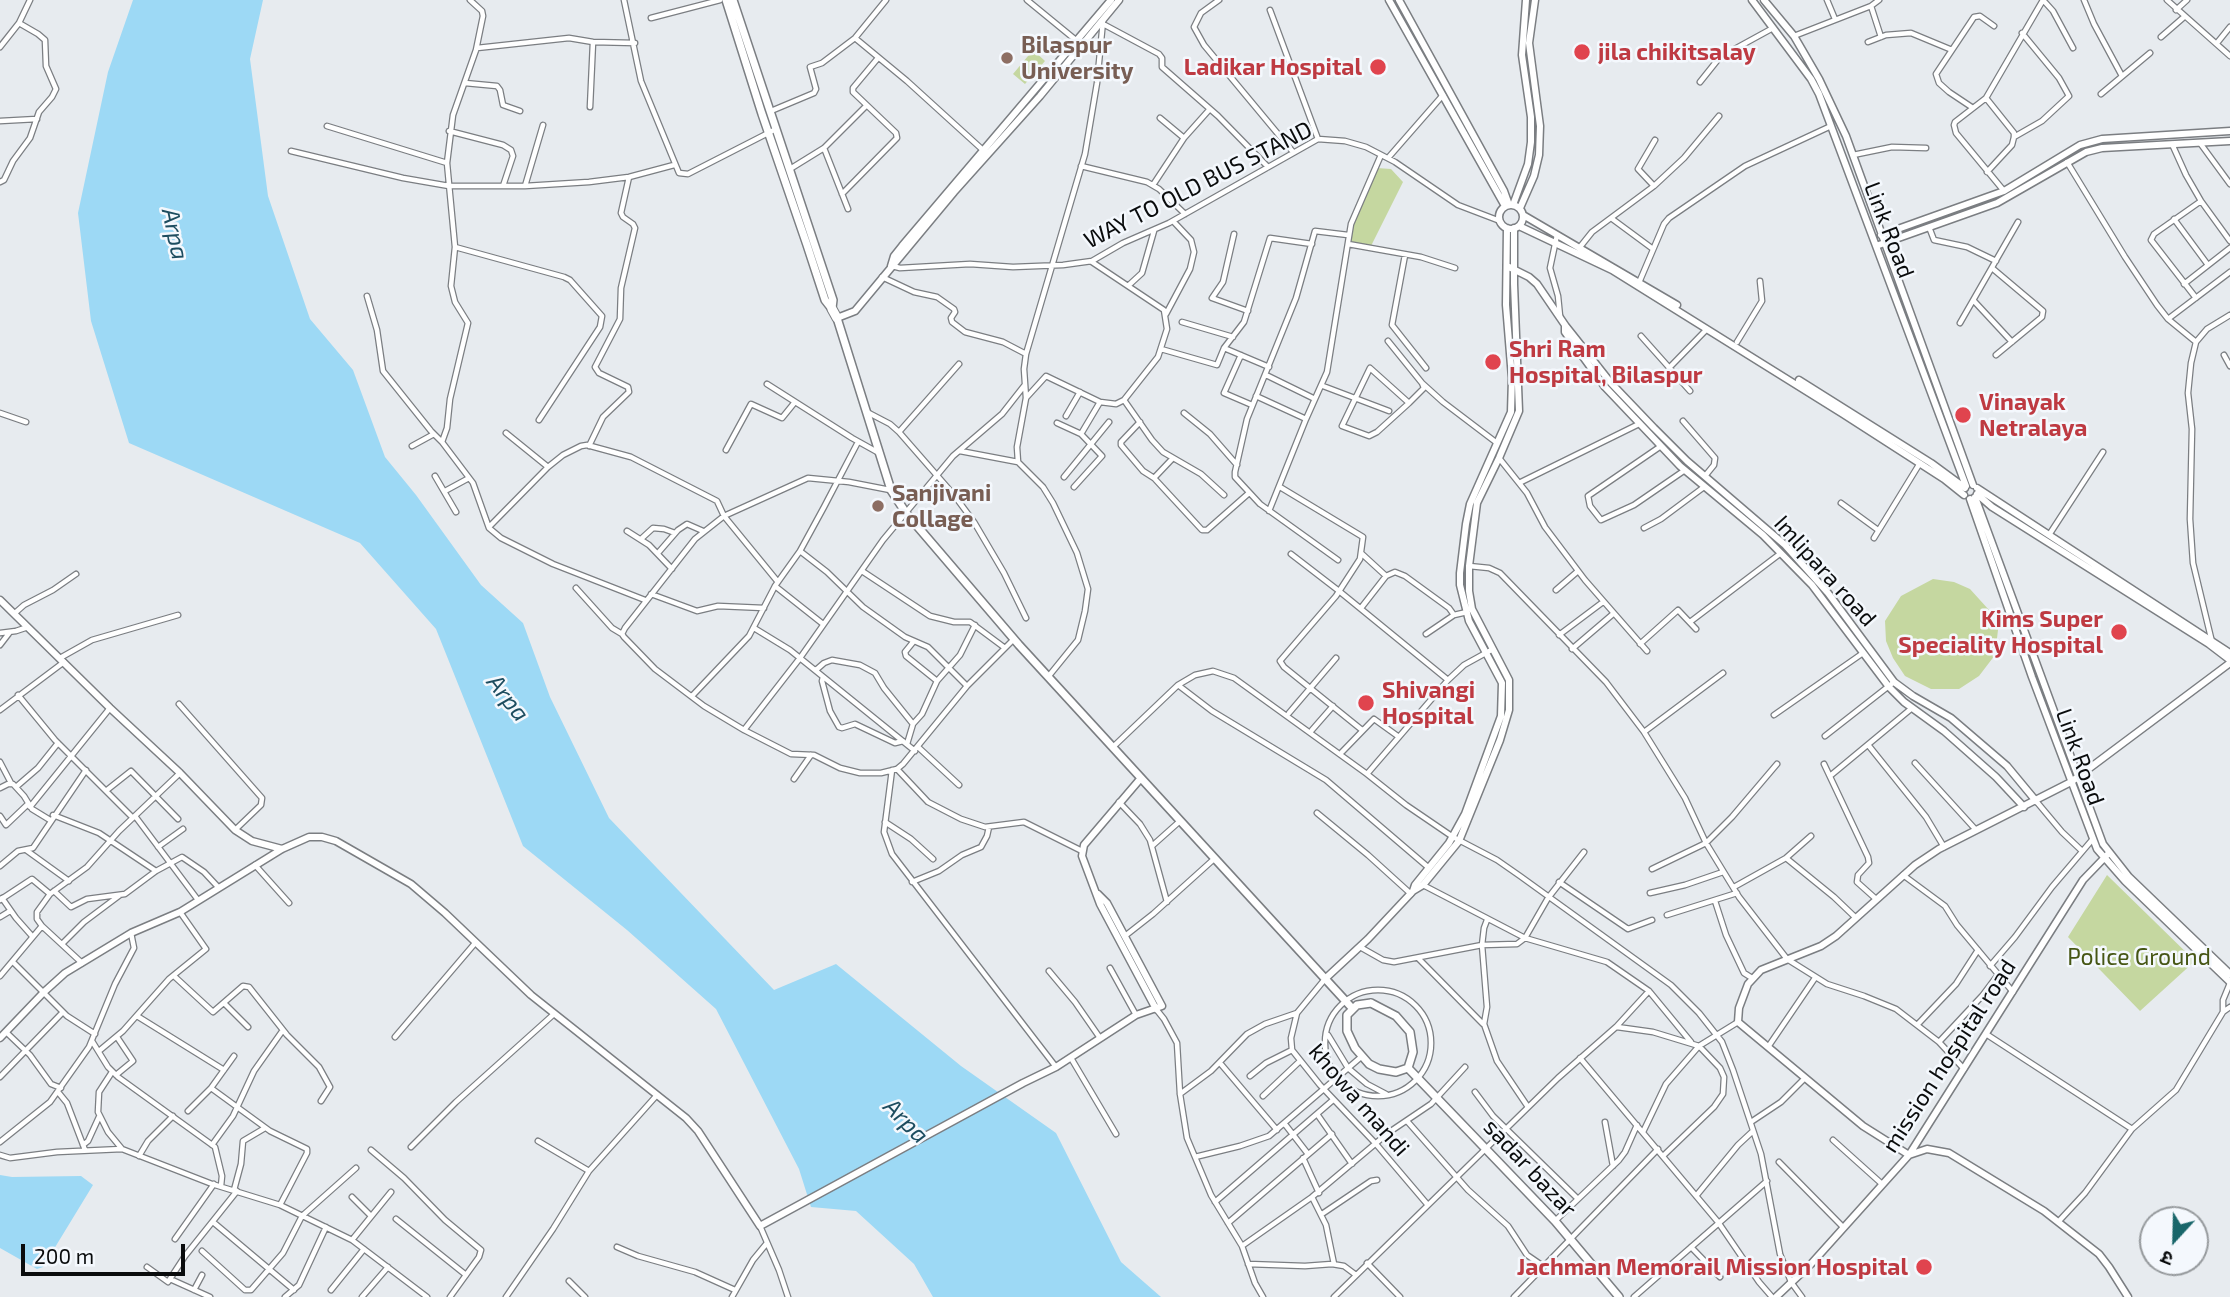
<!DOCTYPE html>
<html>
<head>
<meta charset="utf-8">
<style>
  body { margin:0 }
  #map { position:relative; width:2230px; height:1297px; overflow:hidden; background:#e7ebef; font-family:"Exo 2","Noto Sans Devanagari",sans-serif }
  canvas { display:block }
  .north { position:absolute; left:2139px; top:1206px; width:70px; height:70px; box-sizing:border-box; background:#f4f8fd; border:2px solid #969a9d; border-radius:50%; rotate:202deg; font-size:19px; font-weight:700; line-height:28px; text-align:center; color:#0a0c0d }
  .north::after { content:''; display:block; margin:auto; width:24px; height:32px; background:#18666a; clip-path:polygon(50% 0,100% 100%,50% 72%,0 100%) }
  .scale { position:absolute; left:21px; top:1244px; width:164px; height:32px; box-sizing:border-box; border:4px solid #0a0c0d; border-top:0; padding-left:9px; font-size:21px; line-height:24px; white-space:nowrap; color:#0a0c0d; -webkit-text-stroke:5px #f4f8fd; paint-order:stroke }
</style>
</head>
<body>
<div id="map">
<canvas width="2230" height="1297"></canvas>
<div class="north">उ</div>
<div class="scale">200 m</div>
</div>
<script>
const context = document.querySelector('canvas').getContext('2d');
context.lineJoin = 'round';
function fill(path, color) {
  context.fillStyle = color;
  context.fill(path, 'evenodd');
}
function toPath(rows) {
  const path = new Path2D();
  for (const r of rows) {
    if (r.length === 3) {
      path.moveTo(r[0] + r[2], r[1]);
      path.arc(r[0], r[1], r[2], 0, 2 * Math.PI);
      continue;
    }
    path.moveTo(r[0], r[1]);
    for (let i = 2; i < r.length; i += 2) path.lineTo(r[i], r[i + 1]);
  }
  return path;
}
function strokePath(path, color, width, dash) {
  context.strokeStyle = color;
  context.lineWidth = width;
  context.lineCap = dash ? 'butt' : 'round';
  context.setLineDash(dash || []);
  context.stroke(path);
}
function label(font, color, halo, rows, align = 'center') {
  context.font = font + ' "Exo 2",sans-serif';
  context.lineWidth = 5;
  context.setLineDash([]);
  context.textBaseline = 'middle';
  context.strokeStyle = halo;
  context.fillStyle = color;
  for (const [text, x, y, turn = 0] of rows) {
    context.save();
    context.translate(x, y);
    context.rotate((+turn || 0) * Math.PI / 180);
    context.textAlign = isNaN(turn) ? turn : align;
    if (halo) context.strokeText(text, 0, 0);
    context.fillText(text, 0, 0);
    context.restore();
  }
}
fill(toPath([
  [1033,50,1045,61,1025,84,1013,74],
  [1377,168,1391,169,1403,182,1371,246,1350,242,1354,219],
  [1933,579,1954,582,1970,589,1989,610,1998,630,1995,655,1979,676,1959,689,1931,689,1905,676,1893,658,1886,641,1885,621,1901,596],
  [2107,875,2195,961,2140,1011,2068,937]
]), '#c5d7a0');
fill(toPath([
  [133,0,263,0,250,59,268,196,310,319,353,370,385,457,416,495,481,585,523,623,550,697,609,818,774,990,836,964,961,1066,1056,1133,1121,1262,1161,1297,933,1297,914,1264,856,1211,811,1207,799,1169,716,1009,627,930,523,846,436,629,360,543,129,443,91,321,78,213,108,72],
  [0,1175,12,1177,81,1176,93,1185,43,1267,37,1269,0,1248]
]), '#9dd9f5');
const street = toPath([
  [470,0,482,11,483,16,476,50,453,115,447,163,455,247,451,286,455,302,468,323,450,399,447,428,442,442,473,483,489,528,501,538,553,564,645,600],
  [624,0,641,81,679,173,688,174,776,129],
  [1027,0,1077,41],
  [1219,0,1201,13,1194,27,1204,45,1293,152],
  [1827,0,1835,19],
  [2084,0,2094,24,2122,76],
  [2167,0,2230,56],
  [1871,6,1881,37],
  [1270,10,1318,139],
  [2176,10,2187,0],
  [651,18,720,0],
  [1103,24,1159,54,1162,58,1162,67,1218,116,1268,167],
  [1794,36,1871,6,1879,0],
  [2161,37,2184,17],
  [855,38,907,81,984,151],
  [1868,42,1886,35,1911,33,1952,50],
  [2217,43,2230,27],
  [0,47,19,23,30,0],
  [477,48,569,38,593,42,635,43],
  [1700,82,1720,57,1773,28],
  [465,83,497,86,500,90,503,105,520,111],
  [2101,94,2150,53],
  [1986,98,2014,133,2014,137,2012,145,1987,172],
  [590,107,593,42],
  [1973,108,1949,92,1939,83,1936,74,1974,17,1980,16,1994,26],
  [771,111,814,93,816,89,810,67,822,63,855,38,886,0],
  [1160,118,1184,138],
  [0,121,37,119],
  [327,126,447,163],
  [449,131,503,145,511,150,513,156,503,186],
  [2014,137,2042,121,2069,96,2059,78,2022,33],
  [2200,143,2230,184],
  [2172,144,2186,175,2201,201,2230,241],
  [824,148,848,209],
  [291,151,403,178,449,186,525,186,589,182,629,177,674,165],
  [1853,155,1892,147,1926,148],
  [1388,158,1443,95],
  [2067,162,2125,257,2157,305,2168,319,2196,342],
  [1081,166,1147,182,1159,189,1185,214],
  [790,169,824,148,866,106],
  [0,182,4,180,13,161,30,138,39,112,52,97,56,89,46,66,45,40,38,34,19,23],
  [1153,185,1184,138,1209,110],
  [525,186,543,125],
  [1654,186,1638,169,1655,140],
  [2004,191,1956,133,1954,125,1955,122,1986,98,2043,0,2053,11,2073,48],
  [842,194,897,138,896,133,853,92,853,88,878,58],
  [1611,218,1653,249],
  [2174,219,2208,265],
  [1929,227,1934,240,1967,247,1996,261],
  [1234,234,1223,282,1212,298,1248,311],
  [1557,235,1550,268,1558,296,1560,316],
  [1348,244,1421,257,1455,268],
  [455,247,564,277,570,280,602,316,600,327,539,420],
  [1580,247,1592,232,1654,186,1684,158,1719,116],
  [1405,255,1392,325,1426,368],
  [892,266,900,268,970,264,1013,267,1063,265,1092,261,1123,243,1169,223,1318,139,1345,141,1366,147,1395,162,1458,205,1500,221],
  [1992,268,2043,311,2042,317,1996,355],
  [882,277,914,292,937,297,954,309,955,312,951,318,952,322,965,332,1003,342,1026,354],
  [2184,284,2230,248],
  [1129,285,1142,273,1154,231],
  [1638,285,1664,224,1669,218,1745,166,1831,126],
  [367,296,377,330,383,371,431,431,442,442],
  [2196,298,2151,240,2154,234,2201,201],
  [1974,301,2012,342],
  [1166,314,1190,269,1194,252,1191,240,1173,221],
  [2168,319,2230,272],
  [1182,322,1233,337],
  [1960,323,2018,222],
  [1641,336,1690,391],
  [1388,341,1422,383,1443,402,1497,443],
  [1737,342,1762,301,1760,281],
  [1161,349,1217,365,1224,348],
  [1241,355,1224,393,1252,405],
  [2224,355,2230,366],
  [1269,367,1224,348,1244,322,1270,238,1312,244],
  [1669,368,1707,329],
  [1266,375,1315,399],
  [767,384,852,438,879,453],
  [1323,386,1389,411],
  [1256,396,1306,419],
  [1026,398,1046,376,1100,402,1116,404,1124,400,1158,357,1167,329,1164,310,1092,262],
  [1124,400,1152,440,1163,452,1201,474,1224,495],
  [1409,403,1370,368,1342,426,1369,436,1377,432,1409,403,1424,388,1422,383],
  [867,412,890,424,899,432,954,495,974,522,1004,573,1026,618],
  [0,413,26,422],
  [1184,413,1210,434,1237,465],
  [1066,416,1080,392],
  [1683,421,1715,458,1714,465,1705,476],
  [1140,422,1121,442,1121,445,1143,471,1154,478],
  [1057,423,1081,434],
  [899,432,959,364],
  [506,433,548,467],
  [412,446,434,434],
  [589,446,603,417,629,392,628,387,599,373,595,367,620,319,621,288,635,228,633,224,623,217,621,213,629,177],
  [1661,446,1588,496,1590,506,1601,520,1634,505,1685,470],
  [726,450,751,404,782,418,795,402],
  [960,451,1018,462,1043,487,1053,503,1077,553,1088,589,1085,611,1078,640,1048,677],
  [1173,458,1154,478,1202,530,1207,530,1249,493],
  [1499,458,1527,493,1545,527,1585,580,1647,651],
  [1018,462,1017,447,1026,398,1024,369,1026,354,1085,154,1097,83,1103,21],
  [435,476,456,512],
  [1064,477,1109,422],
  [1519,483,1639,424],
  [1074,487,1102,456,1081,434,1100,402],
  [1280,487,1363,537,1360,559,1336,596,1280,661,1284,667,1362,730],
  [890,490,849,482,808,478,724,516,695,539,625,628,622,634,624,637,655,669,704,706,744,730,791,754,814,755,840,768,860,773,881,773,897,769,903,764,967,686,1014,639],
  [445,491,469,478],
  [1841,503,1878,530],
  [1269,511,1306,419,1327,372,1351,224,1381,155],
  [489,527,548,467,563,455,581,446,587,445,631,457,717,501,724,516,778,582],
  [1644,528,1661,519,1704,487],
  [627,531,649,545,672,569],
  [2049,535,2103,452],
  [1874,538,1920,463],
  [641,539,653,528,664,529,675,533],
  [800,551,827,572,863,607,905,637,928,647,967,686],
  [658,553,678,530,687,524,703,531],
  [1361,553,1386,576],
  [1291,554,1339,591,1448,680],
  [1338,560,1260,504,1235,477,1235,472,1247,419,1296,298,1315,231,1348,235],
  [1469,566,1489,568,1500,573,1606,682,1644,732,1685,798,1706,843,1739,897,1787,959,1827,984,1864,996,1896,1009,1939,1042,1964,1069],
  [862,571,930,616,954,622,970,622,1005,648],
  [775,586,823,624],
  [576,588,612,628,622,634],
  [1556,590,1578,571],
  [651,594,697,611,718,606,764,608],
  [1361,608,1386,576,1395,572,1405,576,1449,608,1454,615],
  [15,613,24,605,53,590,76,574],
  [1690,622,1781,553],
  [754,628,790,650,915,751],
  [0,633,16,631,28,627],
  [1426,634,1454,615,1467,612],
  [1559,635,1603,602],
  [914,641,905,652,906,656,937,681],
  [2212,642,2193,563,2190,519,2192,429,2188,393,2191,363,2196,342,2207,329,2230,315],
  [1640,644,1678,610,1696,629],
  [0,645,10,632],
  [1572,649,1613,614],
  [60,658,92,640,178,615],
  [816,670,824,663,832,660,860,665,875,673,884,688,913,724,907,744],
  [823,677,822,681,830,711,839,727,842,728,855,724,895,743,903,741],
  [1178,685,1212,711,1326,780,1429,868],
  [18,695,55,740,133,818],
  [692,696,749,636,775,586,800,551,824,507,858,442],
  [179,704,262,798,261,805,235,830],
  [0,710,64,662],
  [1289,713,1336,658],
  [1774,715,1863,653],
  [913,724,922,714,937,681,960,655,975,625],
  [744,730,800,658,883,540,953,456,1002,414,1024,386],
  [1312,730,1333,706],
  [1644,732,1723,673],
  [1825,736,1894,682],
  [1869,746,1926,817,1944,847],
  [918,747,959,785],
  [1113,747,1178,685,1195,675,1213,671,1234,678,1367,774,1406,805,1453,837,1497,860,1520,876,1671,985,1699,1013,1722,1042,1733,1070,1761,1154,1780,1254,1791,1282,1802,1297],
  [1342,752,1374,719,1399,737],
  [0,762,11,783],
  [1915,763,1976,830],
  [1824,764,1868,857,1869,863,1858,875,1857,882,1876,899],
  [897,769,928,802,961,819,985,827,1024,822,1082,851],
  [892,770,884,832,892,854,1056,1067],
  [1367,774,1448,680,1464,665,1493,649],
  [1830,776,1912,708],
  [794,779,811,755],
  [16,787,38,768,58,743],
  [0,788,8,784,13,784,24,796,32,809,50,820],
  [107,790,131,771,178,819],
  [2036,801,2062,832,2081,850],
  [1119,802,1140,824,1150,840,1167,902],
  [30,807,110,708],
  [1317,813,1368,855,1411,894],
  [53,815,99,833,156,871],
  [0,816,6,825,28,804],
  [135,816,198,900],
  [885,822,911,839,933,859],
  [1152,846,1180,821],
  [158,847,183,829],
  [26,850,69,881],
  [1786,858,1834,897,1856,918],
  [255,865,289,903],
  [0,866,18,851,33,848,86,770],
  [1652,869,1706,843,1732,817,1777,764],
  [1903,875,1945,906,1957,925,2013,992],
  [912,882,939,871,962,855,981,847,987,836,989,827],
  [1559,882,1628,929,1652,920],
  [1423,885,1525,938,1607,962,1649,991,1691,1042],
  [1734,887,1786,858,1811,836],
  [54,891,71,907,87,899,125,894,156,871,182,857,204,872,219,888],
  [1650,893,1685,885,1723,872],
  [2,898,16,918,32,936],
  [0,900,32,879,50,894],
  [1715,901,1726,935,1744,973,1752,978],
  [1667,915,1737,893],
  [0,917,10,911],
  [1487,920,1484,928,1482,945,1487,1007,1484,1024,1497,1061,1528,1107],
  [42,926,37,919,37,912,50,894,87,867,119,831,180,773],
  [1125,936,1153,914,1214,859],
  [62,944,84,922,120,895],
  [1360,947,1383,960,1394,962,1482,945,1517,944,1525,938,1548,898,1584,852],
  [1418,958,1483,1024],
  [13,962,67,1016,95,1034],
  [1990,966,2015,937,2052,887,2092,840],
  [1110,968,1136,1015],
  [1049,971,1075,1002,1100,1038],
  [0,976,42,926,82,963],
  [174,976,213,1012,243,986,249,987,287,1035,319,1067,330,1087,321,1101],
  [1325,979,1297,1013,1291,1038,1292,1050,1320,1085,1376,1144,1427,1204],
  [1378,1043,53],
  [224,1003,248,1027],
  [1156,1009,1164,1019,1177,1043,1180,1094,1187,1138,1211,1195,1242,1246,1255,1283,1263,1297],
  [2223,1011,2223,1000,2230,983],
  [137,1016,224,1070],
  [1918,1024,1956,984,1978,950],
  [1617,1027,1653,1032,1699,1046,1738,1022],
  [6,1032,30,1055,51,1084,61,1088],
  [1986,1034,2132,1129],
  [1328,1035,1348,1068,1367,1084,1386,1094],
  [395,1037,476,942],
  [92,1041,108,1067,118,1077,215,1147,222,1176,221,1186],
  [1939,1042,1982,996,1997,976],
  [1768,1047,1815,978],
  [99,1051,123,1031,169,979,206,949,180,912],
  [1071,1058,1116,1134],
  [1580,1058,1718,1222,1759,1282,1772,1297],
  [1220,1063,1277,1130],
  [112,1072,99,1092,98,1112,108,1132,122,1149],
  [116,1075,133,1061,117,1037],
  [1250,1076,1266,1063,1292,1050],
  [0,1077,63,1012],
  [211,1088,270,1131,307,1149,307,1153,280,1205],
  [58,1092,67,1103,85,1150],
  [1475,1092,1493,1116,1578,1199],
  [1180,1094,1211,1071,1247,1034,1265,1024,1297,1013],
  [1263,1096,1300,1061],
  [188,1111,211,1088,234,1056],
  [1317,1114,1352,1164],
  [1407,1121,1468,1190,1508,1226,1527,1255,1543,1266],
  [1605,1122,1613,1166],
  [1751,1122,1781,1102,1805,1078],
  [1284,1123,1308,1154],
  [1643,1132,1666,1084,1699,1046,1720,1068,1724,1077,1723,1094,1714,1107,1663,1156],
  [1833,1140,1882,1184],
  [538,1141,589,1171],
  [0,1142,50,1102,89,1047,115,984,134,948,131,933],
  [83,1145,88,1141,99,1117],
  [212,1145,233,1116,254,1071,283,1030],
  [411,1147,456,1102,554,1014],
  [371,1150,404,1178,445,1220,481,1250,479,1257,450,1297],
  [0,1155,10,1158,57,1152,122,1149,212,1184,280,1205,352,1240,427,1297],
  [139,1156,148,1141,173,1116],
  [1195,1157,1240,1146,1269,1136,1361,1057],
  [1303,1158,1319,1193],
  [1779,1162,1843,1227],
  [234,1190,241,1164,243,1141,265,1128],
  [1696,1196,1738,1145,1753,1131],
  [352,1197,371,1216],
  [1312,1197,1326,1225,1334,1264],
  [1215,1202,1333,1100],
  [1322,1214,1371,1181,1377,1180],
  [396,1219,466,1275],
  [1555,1221,1619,1160,1625,1152,1637,1125],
  [2059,1221,2085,1193,2132,1129,2176,1090,2223,1012,2230,1007],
  [213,1222,294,1290],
  [1228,1223,1332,1134],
  [760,1226,779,1270,788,1297],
  [175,1239,214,1184],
  [352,1240,391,1192],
  [1242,1246,1312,1197,1388,1133,1431,1104,1465,1067],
  [617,1247,638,1256,695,1272,735,1290],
  [1691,1247,1720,1277],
  [202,1251,245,1290,251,1290,283,1253,302,1216,356,1168],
  [1367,1263,1400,1297],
  [1248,1264,1305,1266,1332,1264,1344,1266,1356,1275],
  [147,1267,168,1282,185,1256,237,1191],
  [170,1279,210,1297],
  [569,1281,585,1297],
  [194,1290,202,1275],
  [331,1290,364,1249],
  [285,1297,299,1285,326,1227],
  [362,1297,388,1267],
  [506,1297,553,1229,589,1171,657,1095],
  [732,1297,753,1260,767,1243],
  [1334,1297,1558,1078,1616,1027,1649,991],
  [1514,1297,1658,1149],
  [1634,1297,1767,1181]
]);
const secondary = toPath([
  [1389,0,1505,206],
  [1399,0,1504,191,1509,205],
  [1752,0,1811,79,1819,94,1966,486],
  [1764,0,1794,36,1819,79,1846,136,1973,485],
  [1513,205,1528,164,1531,142,1531,117,1522,55,1526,0],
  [1511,217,12],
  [1520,208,1534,176,1539,155,1540,126,1529,43,1535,0],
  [1523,215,1677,305],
  [1519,226,1612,270,1843,414,1944,479,1964,495],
  [1881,235,2004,191,2080,145,2102,139,2230,131],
  [1876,246,1997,203,2086,152,2102,148,2230,141],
  [891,266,894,256,902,246,1111,0],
  [1507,266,1529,277,1537,284,1565,325,1611,383,1654,428,1687,461,1785,545,1828,593,1894,682,1913,696,1951,718,2007,766,2036,801],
  [837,318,855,311,954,192,1040,96,1119,0],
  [1565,325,1565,332,1605,387,1680,466,1763,535,1812,585,1889,687,1904,702,1944,731,1996,777,2024,807],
  [1799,380,1931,463,1965,488],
  [1977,488,2230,653],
  [1977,494,1992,507,2209,644,2230,660],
  [1975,497,2103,844,2129,877,2230,974],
  [1970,499,2032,677,2097,849,2125,881,2230,982],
  [0,600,110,708,180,773,235,830,252,841,282,849],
  [1141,778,1084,845,1082,856,1100,904,1156,1009],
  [1413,891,1423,885,1459,841,1500,740,1509,710,1509,680,1472,609,1469,591,1469,566,1477,503,1499,458,1519,411,1514,284,1514,228],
  [1326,978,1368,939,1413,891,1415,885,1449,843,1465,814,1501,716,1502,683,1469,621,1460,585,1460,573,1466,524,1470,504,1511,412,1512,378,1506,305,1507,228],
  [0,1038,44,992,65,973,131,933,180,912,282,849,309,837,322,837,336,841,411,884,445,913,531,995,686,1118,698,1131,760,1226,1023,1083,1056,1067,1136,1015,1162,1006,1107,903,1098,894],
  [1776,1297,1811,1264,1909,1155,2083,880,2109,853],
  [2128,1297,2109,1267,2099,1254,2044,1211,1949,1153,1927,1149,1909,1155,1863,1126,1738,1022,1739,1008,1748,984,1761,970,1821,946,1836,936,1915,865,1939,849,2071,782,2230,663]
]);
const primary = toPath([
  [726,0,762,114,807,245,825,300,832,309],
  [733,0,833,300,832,308],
  [837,318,891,490,906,513,1019,645,1352,1008],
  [1371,1003,1396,1016,1410,1032,1413,1052,1408,1068,1396,1072,1379,1069,1369,1064,1355,1048,1347,1031,1347,1015,1357,1005,1371,1003],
  [1408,1068,1555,1221,1619,1297]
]);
const highway = toPath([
  [832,309,837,318]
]);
strokePath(street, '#7b7e82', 7);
strokePath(secondary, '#7b7e82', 9);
strokePath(primary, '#7b7e82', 10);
strokePath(highway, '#7b7e82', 11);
strokePath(street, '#fff', 4.5);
strokePath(secondary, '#fff', 6);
strokePath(primary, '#fff', 7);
strokePath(highway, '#fff', 9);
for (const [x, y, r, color] of [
  [1582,52,9,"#e0444e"],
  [1007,58,7,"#8d6e63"],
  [1378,67,9,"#e0444e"],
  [1493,362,9,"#e0444e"],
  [1963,415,9,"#e0444e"],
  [878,506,7,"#8d6e63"],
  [2119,632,9,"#e0444e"],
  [1366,703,9,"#e0444e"],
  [1924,1267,9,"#e0444e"]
]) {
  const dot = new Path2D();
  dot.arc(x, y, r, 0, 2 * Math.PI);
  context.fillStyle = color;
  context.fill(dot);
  strokePath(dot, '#f4f8fd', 2.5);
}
label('bold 23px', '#785e54', '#f4f8fd', [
  ["Bilaspur",1021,45],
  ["University",1021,71],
  ["Sanjivani",892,493],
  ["Collage",892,519]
], 'left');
label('bold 23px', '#be3a42', '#f4f8fd', [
  ["jila chikitsalay",1598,52],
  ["Ladikar Hospital",1362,67,"right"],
  ["Shri Ram",1509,349],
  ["Hospital, Bilaspur",1509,375],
  ["Vinayak",1979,402],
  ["Netralaya",1979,428],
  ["Kims Super",2103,619,"right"],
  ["Speciality Hospital",2103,645,"right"],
  ["Shivangi",1382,690],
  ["Hospital",1382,716],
  ["Jachman Memorail Mission Hospital",1908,1267,"right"]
], 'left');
label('23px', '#0a0c0d', '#f4f8fd', [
  ["WAY TO OLD BUS STAND",1198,185,-27],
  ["Link Road",1889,230,69],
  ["Imlipara road",1825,571,48],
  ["Link Road",2080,757,70],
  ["mission hospital road",1949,1056,-57],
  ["khowa mandi",1359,1100,49],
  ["sadar bazar",1530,1168,47]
]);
label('23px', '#465615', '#f4f8fd', [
  ["Police Ground",2139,957]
]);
label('italic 24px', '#1d4d60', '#f4f8fd', [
  ["Arpa",175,234,78],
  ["Arpa",508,698,52],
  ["Arpa",906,1121,45]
]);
</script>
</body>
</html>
